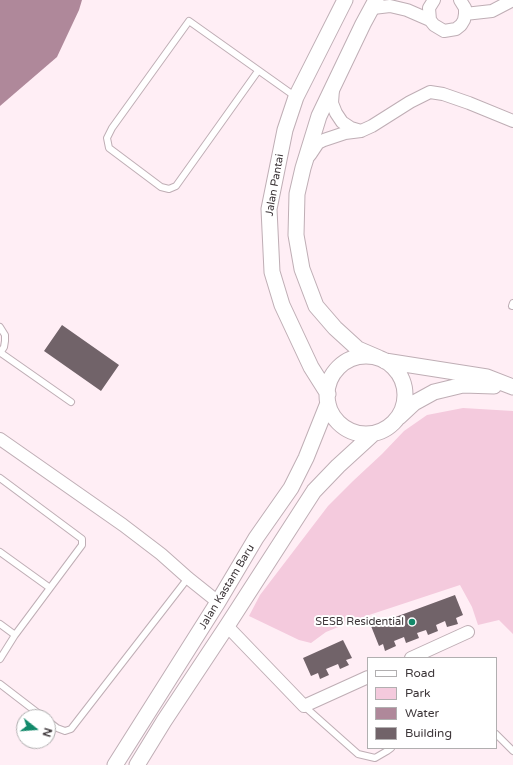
<!DOCTYPE html>
<html>
<head>
<meta charset="utf-8">
<style>
  body { margin:0 }
  #map { position:relative; width:513px; height:765px; overflow:hidden; background:#ffeef5; font-family:"Varela Round",sans-serif }
  canvas { display:block }
  .legend { position:absolute; left:367px; top:657px; width:130px; height:92px; box-sizing:border-box; background:#fff; border:1px solid #b1afb0; margin:0; padding:5px 7px; list-style:none; font-size:12px; color:#3d3639 }
  .legend li { display:flex; align-items:center; gap:8px; height:20px }
  .legend b { width:20px; border:1px solid #b1afb0 }
  .north { position:absolute; left:16px; top:709px; width:40px; height:40px; box-sizing:border-box; background:#fff; border:1px solid #b1afb0; border-radius:50%; rotate:107deg; font-size:11px; font-weight:700; line-height:16px; text-align:center; color:#3d3639 }
  .north::after { content:''; display:block; margin:auto; width:14px; height:18px; background:#12896a; clip-path:polygon(50% 0,100% 100%,50% 72%,0 100%) }
</style>
</head>
<body>
<div id="map">
<canvas width="513" height="765"></canvas>
<ul class="legend">
<li><b style="height:5px;background:#fff"></b>Road</li>
<li><b style="height:11px;background:#f4cadd"></b>Park</li>
<li><b style="height:11px;background:#af889a"></b>Water</li>
<li><b style="height:11px;background:#716369"></b>Building</li>
</ul>
<div class="north">N</div>
</div>
<script>
const context = document.querySelector('canvas').getContext('2d');
context.lineJoin = 'round';
function fill(path, color) {
  context.fillStyle = color;
  context.fill(path, 'evenodd');
}
function toPath(rows) {
  const path = new Path2D();
  for (const r of rows) {
    if (r.length === 3) {
      path.moveTo(r[0] + r[2], r[1]);
      path.arc(r[0], r[1], r[2], 0, 2 * Math.PI);
      continue;
    }
    path.moveTo(r[0], r[1]);
    for (let i = 2; i < r.length; i += 2) path.lineTo(r[i], r[i + 1]);
  }
  return path;
}
function strokePath(path, color, width, dash) {
  context.strokeStyle = color;
  context.lineWidth = width;
  context.lineCap = dash ? 'butt' : 'round';
  context.setLineDash(dash || []);
  context.stroke(path);
}
function label(font, color, halo, rows, align = 'center') {
  context.font = font + ' "Varela Round",sans-serif';
  context.lineWidth = 4;
  context.setLineDash([]);
  context.textBaseline = 'middle';
  context.strokeStyle = halo;
  context.fillStyle = color;
  for (const [text, x, y, turn = 0] of rows) {
    context.save();
    context.translate(x, y);
    context.rotate((+turn || 0) * Math.PI / 180);
    context.textAlign = isNaN(turn) ? turn : align;
    if (halo) context.strokeText(text, 0, 0);
    context.fillText(text, 0, 0);
    context.restore();
  }
}
fill(toPath([
  [463,408,513,411,513,634,499,620,478,625,472,607,460,585,363,617,326,632,311,643,299,640,249,616,260,595,328,506,353,481,382,454,404,431,427,415]
]), '#f4cadd');
fill(toPath([
  [0,0,82,0,79,10,57,57,0,106]
]), '#af889a');
fill(toPath([
  [62,325,119,365,101,391,44,351],
  [455,595,463,615,456,618,458,624,447,627,445,621,436,625,438,631,428,635,426,630,417,633,419,638,406,643,404,637,394,641,396,646,385,651,383,644,379,646,371,626],
  [343,640,352,658,346,660,349,665,340,669,338,664,326,669,329,675,320,679,318,673,311,676,303,658]
]), '#716369');
const service = toPath([
  [258,71,176,186,169,189,161,187,109,148,107,138,112,128,189,21,296,97],
  [512,306,513,303],
  [0,327,5,335,5,341,4,347,0,353],
  [1,353,71,402],
  [0,478,82,539,82,545,15,635,0,659],
  [0,552,50,588],
  [0,624,15,635],
  [0,684,43,717],
  [304,706,358,754,375,758,387,751,391,748],
  [48,721,57,728,65,731,71,729,188,578],
  [496,734,513,751]
]);
const minor = toPath([
  [434,0,429,8,430,20,434,25,444,31,456,29,461,25,464,20,465,14,465,8,460,0],
  [465,14,492,11,513,0],
  [368,16,373,8,390,6,407,10,430,20],
  [333,89,332,103,336,113,342,122,351,128,361,131],
  [310,155,318,143,324,140,345,133,361,131,372,126,410,102,430,92,443,94,469,103,513,121],
  [0,439,123,525,161,554,188,578,218,602],
  [227,626,304,706,368,677],
  [411,658,468,632]
]);
const tertiary = toPath([
  [376,0,363,24,319,116,303,168,297,194,296,235,302,269,316,306,335,328,358,349,379,358],
  [366,395,39],
  [385,361,487,377,513,387],
  [328,394,311,367,282,305,272,272,269,209,285,130,296,97,345,0],
  [399,417,414,403,434,392,463,385,494,386],
  [115,765,218,602,256,538,291,488,306,458,328,403],
  [137,765,164,721,227,626,314,491,338,466,373,434]
]);
strokePath(service, '#bfaeb5', 8);
strokePath(minor, '#bfaeb5', 14);
strokePath(tertiary, '#bfaeb5', 17);
strokePath(service, '#fff', 6);
strokePath(minor, '#fff', 12);
strokePath(tertiary, '#fff', 15);
for (const [x, y, r, color] of [
  [412,622,4,"#12896a"]
]) {
  const dot = new Path2D();
  dot.arc(x, y, r, 0, 2 * Math.PI);
  context.fillStyle = color;
  context.fill(dot);
  strokePath(dot, '#fff', 1.5);
}
label('11px', '#3d3639', '#fff', [
  ["Jalan Pantai",275,185,-80],
  ["Jalan Kastam Baru",227,587,-59]
]);
label('11px', '#3d3639', '#fff', [
  ["SESB Residential",404,622]
], 'right');
</script>
</body>
</html>
